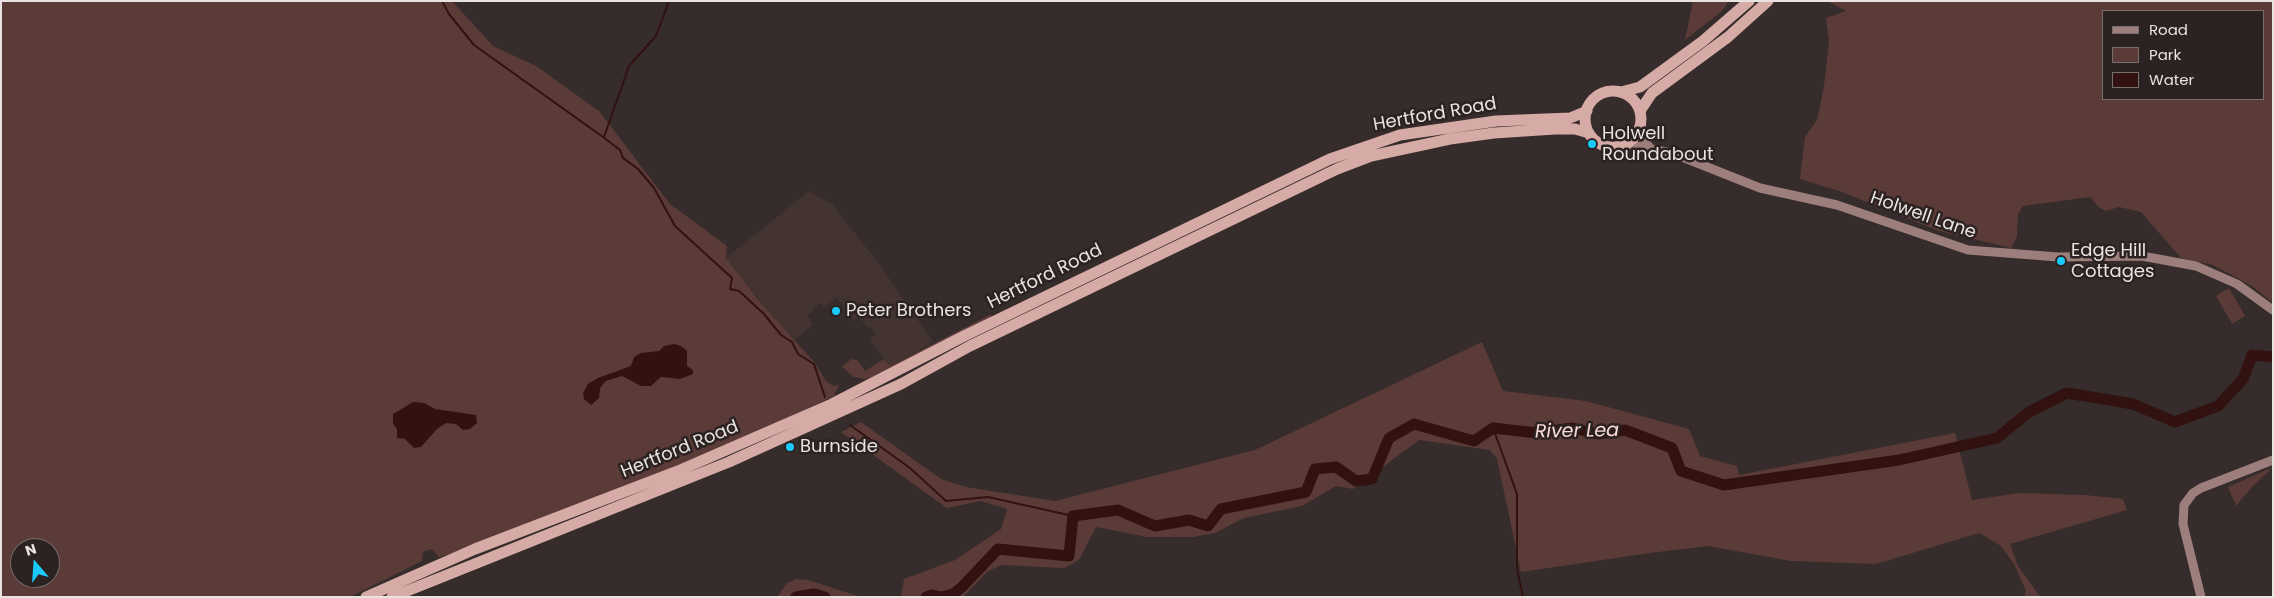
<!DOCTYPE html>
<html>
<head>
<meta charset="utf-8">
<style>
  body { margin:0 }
  #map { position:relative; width:2274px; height:598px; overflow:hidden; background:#352c2b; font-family:Poppins,sans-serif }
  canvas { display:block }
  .frame { position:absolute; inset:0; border:2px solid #e8e2e1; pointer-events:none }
  .legend { position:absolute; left:2102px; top:10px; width:162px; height:90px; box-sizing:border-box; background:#2b2221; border:1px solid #776f6e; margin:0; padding:6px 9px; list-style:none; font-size:15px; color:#e8e2e1 }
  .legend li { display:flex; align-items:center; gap:10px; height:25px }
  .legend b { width:25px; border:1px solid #776f6e }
  .north { position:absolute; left:10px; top:538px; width:50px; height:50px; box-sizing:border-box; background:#2b2221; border:1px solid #776f6e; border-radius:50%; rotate:342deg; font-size:14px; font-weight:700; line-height:20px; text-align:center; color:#e8e2e1 }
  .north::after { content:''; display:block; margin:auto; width:18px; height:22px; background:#1bcafc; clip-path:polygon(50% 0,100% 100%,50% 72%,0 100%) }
</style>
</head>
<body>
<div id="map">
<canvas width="2274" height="598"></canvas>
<div class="frame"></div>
<ul class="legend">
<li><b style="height:6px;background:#9c7f7c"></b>Road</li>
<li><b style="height:14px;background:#5b3b38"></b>Park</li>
<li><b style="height:14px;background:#321210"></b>Water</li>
</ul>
<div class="north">N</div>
</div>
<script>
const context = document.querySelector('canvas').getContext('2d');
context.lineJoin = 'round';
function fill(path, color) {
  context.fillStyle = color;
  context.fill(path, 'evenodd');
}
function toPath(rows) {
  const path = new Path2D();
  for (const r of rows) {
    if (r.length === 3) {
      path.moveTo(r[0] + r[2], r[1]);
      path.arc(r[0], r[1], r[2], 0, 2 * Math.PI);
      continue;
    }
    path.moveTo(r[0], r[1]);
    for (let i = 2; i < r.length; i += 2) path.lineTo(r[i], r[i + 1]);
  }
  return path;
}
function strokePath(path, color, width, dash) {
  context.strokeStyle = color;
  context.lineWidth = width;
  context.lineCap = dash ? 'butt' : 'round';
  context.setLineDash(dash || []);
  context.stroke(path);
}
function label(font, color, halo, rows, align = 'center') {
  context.font = font + ' Poppins,sans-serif';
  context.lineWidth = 5;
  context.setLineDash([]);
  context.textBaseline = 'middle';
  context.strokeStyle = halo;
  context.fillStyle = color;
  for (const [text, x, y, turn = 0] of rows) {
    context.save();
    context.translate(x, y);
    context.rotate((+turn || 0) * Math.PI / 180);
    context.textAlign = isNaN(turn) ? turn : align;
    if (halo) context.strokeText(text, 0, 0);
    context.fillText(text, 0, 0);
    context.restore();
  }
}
fill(toPath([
  [809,191,832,204,880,265,933,342,890,366,870,341,876,334,870,326,868,328,859,317,853,321,837,297,824,308,820,303,813,308,814,310,807,316,813,325,795,340,755,296,726,258]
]), '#433432');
fill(toPath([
  [1,1,452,1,493,46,536,66,599,111,670,204,727,246,726,258,755,296,815,363,826,381,833,386,839,385,834,396,727,446,454,553,439,557,432,549,423,552,422,561,350,597,1,597],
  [20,548,50,548,50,578,20,578],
  [1693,1,1729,1,1721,12,1685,40],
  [1827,1,2273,1,2273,303,2252,286,2213,265,2181,258,2141,212,2119,207,2106,211,2100,208,2090,197,2023,206,2018,214,2017,236,2011,248,1939,231,1842,192,1800,179,1805,137,1817,120,1824,86,1829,42,1826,18,1846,11],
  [2263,11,2263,99,2103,99,2103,11],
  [2229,288,2245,316,2232,324,2216,296],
  [991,314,991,318,884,374,866,379,854,377,842,367,851,359,857,360,865,371,884,359,890,366],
  [1482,342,1503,391,1586,401,1689,429,1700,456,1737,466,1739,475,1955,433,1972,500,2019,493,2085,495,2123,499,2127,510,2010,544,2018,566,2040,597,2024,597,2026,591,2014,564,2001,546,1979,533,1876,564,1791,561,1708,546,1650,553,1521,572,1497,459,1490,450,1419,440,1353,489,1336,486,1302,506,1244,518,1215,533,1193,537,1147,537,1096,527,1079,560,1064,568,1002,565,988,571,963,597,901,597,904,579,955,560,1001,529,1007,509,981,501,947,508,841,432,861,422,941,479,966,487,1055,501,1255,450],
  [2273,467,2251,488,2236,506,2228,487],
  [796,579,808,580,861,597,777,597,787,583]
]), '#5b3b38');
fill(toPath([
  [674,344,681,346,687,351,687,366,693,370,693,374,680,379,661,377,651,386,641,386,622,376,606,381,600,388,599,398,591,405,584,399,583,393,588,384,598,378,631,366,634,357,641,353,659,351,664,346],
  [413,402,424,403,435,409,476,415,477,423,470,429,463,430,456,424,446,423,437,429,421,447,414,448,405,439,397,438,397,429,393,424,393,414]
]), '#321210');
strokePath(toPath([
  [442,1,449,14,474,45,603,137,620,150,623,158,638,169,654,188,675,226,732,278,730,289,739,291,764,314,781,335,792,342,798,354,814,364,825,397],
  [604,137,629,66,656,36,669,1],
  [850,425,910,468,946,501,988,497,1073,516],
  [1493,428,1517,494,1517,569,1523,597]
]), '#321210', 2);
strokePath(toPath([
  [796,597,814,594,825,597],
  [926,597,931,595,941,597],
  [941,597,953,594,962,587,998,549,1069,556,1073,516,1118,510,1155,526,1189,520,1208,526,1221,509,1306,492,1315,469,1336,467,1356,481,1372,479,1389,438,1414,424,1474,441,1493,428,1537,433,1572,428,1598,434,1625,430,1672,448,1681,471,1724,485,1899,460,1997,438,2029,412,2067,393,2133,404,2175,422,2218,406,2243,379,2252,355,2273,357]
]), '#321210', 11);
strokePath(toPath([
  [1639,130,1649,147],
  [1626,144,1672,153,1760,188,1837,205,1968,250,2058,257,2142,256,2196,266,2237,284,2273,310],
  [2201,597,2183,524,2184,505,2193,493,2201,488,2273,460]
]), '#9c7f7c', 9);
strokePath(toPath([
  [1613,119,28],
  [1621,92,1640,87,1703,41,1749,1],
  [1640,111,1652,93,1728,37,1768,1],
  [366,597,475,549,678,471,832,404,964,336,1330,159,1400,135,1496,121,1570,118,1587,111],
  [392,597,729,462,901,384,970,346,1337,169,1371,156,1450,139,1494,133,1555,129,1575,129,1589,133]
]), '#d6aaa5', 11);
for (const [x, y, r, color] of [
  [1592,144,5,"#1bcafc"],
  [2061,261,5,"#1bcafc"],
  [836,311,5,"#1bcafc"],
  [790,447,5,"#1bcafc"]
]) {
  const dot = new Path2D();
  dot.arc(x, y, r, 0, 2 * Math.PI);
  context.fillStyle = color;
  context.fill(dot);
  strokePath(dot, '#2b2221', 2);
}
label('18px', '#e8e2e1', '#2b2221', [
  ["Hertford Road",1435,115,-10],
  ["Holwell Lane",1923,216,19],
  ["Hertford Road",1045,277,-26],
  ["Hertford Road",680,450,-22]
]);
label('18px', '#e8e2e1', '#2b2221', [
  ["Holwell",1602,134],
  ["Roundabout",1602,155],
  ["Edge Hill",2071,251],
  ["Cottages",2071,272],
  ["Peter Brothers",846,311],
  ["Burnside",800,447]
], 'left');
label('italic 19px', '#f9dcd8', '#2b2221', [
  ["River Lea",1577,432,-1]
]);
</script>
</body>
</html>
